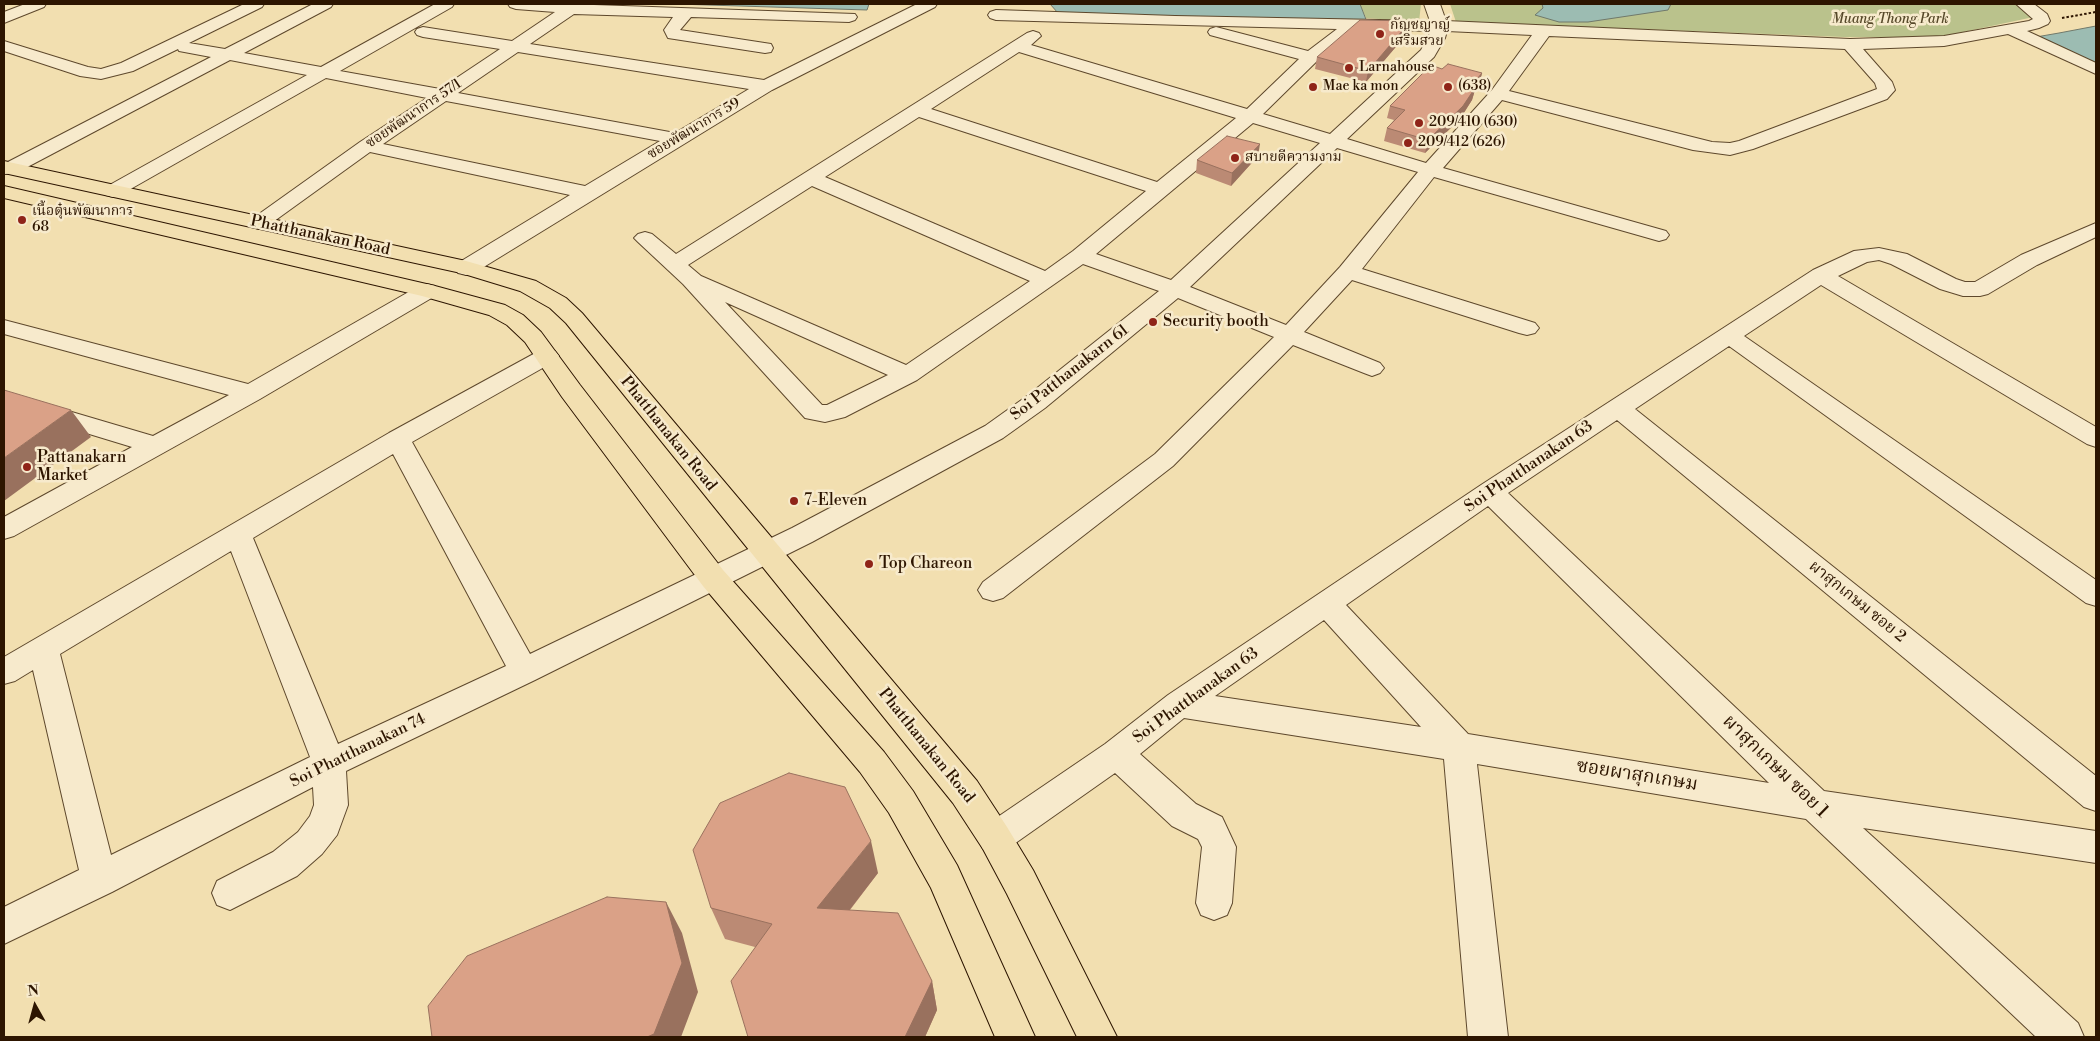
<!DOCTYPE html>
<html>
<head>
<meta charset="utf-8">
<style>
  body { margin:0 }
  #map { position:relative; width:2100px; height:1041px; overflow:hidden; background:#f2dfb0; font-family:"Libre Bodoni",serif }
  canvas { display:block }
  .frame { position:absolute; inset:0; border:5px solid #2d1500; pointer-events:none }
  .north { position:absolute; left:10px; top:981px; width:50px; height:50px; -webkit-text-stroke:4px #f7eacc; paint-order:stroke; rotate:353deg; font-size:14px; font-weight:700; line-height:20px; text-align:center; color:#2d1500 }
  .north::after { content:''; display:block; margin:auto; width:18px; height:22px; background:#2d1500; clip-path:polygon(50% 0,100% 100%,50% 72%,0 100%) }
</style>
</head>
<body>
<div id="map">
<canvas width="2100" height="1041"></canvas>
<div class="frame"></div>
<div class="north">N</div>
</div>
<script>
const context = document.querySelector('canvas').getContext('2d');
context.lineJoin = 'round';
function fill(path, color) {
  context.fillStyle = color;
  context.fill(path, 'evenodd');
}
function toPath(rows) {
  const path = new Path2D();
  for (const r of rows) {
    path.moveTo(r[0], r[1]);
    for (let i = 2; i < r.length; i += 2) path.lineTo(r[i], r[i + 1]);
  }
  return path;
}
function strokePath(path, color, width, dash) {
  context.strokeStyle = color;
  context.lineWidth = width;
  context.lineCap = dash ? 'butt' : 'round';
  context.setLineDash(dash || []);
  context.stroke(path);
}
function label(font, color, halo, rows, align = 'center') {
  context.font = font + ' "Libre Bodoni","Noto Serif Thai",serif';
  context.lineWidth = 5;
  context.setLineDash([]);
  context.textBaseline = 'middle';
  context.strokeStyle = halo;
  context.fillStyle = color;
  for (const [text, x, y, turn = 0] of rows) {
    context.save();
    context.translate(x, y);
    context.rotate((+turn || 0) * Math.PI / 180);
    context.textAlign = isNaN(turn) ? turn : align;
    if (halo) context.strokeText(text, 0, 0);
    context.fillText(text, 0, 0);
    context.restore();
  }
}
fill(toPath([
  [1360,4,1421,4,1419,22,1366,18],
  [1450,4,2025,4,2043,15,1940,37,1844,37,1456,22]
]), '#bac28c');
const water = toPath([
  [676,4,869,4,867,10,676,4],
  [1050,4,1360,4,1367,22,1058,13,1050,4],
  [1542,4,1671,4,1668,10,1588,22,1559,22,1535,15,1543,8,1542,4],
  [2096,26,2096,64,2036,37,2059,33,2096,26]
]);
fill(water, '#9cbcb2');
strokePath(water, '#70796b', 1);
const minor = toPath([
  [25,4,46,4,44,7,4,23,4,12,25,4],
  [244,4,264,4,262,7,189,43,225,49,313,4,333,4,331,7,244,53,321,67,435,4,454,4,452,7,340,71,440,89,500,49,423,37,417,35,415,32,417,29,423,27,512,41,555,12,516,9,510,7,508,4,565,4,855,14,857,17,855,20,849,22,691,17,680,30,771,44,773,48,771,52,765,53,668,38,664,30,673,17,574,14,530,44,764,80,917,4,937,4,935,7,772,90,474,273,466,275,458,273,455,268,458,263,570,195,370,152,266,227,259,229,252,227,249,223,252,219,360,142,427,98,326,78,120,195,113,197,106,195,103,191,106,187,307,75,230,60,16,173,4,174,4,164,211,57,179,51,178,49,133,71,101,79,80,76,4,51,4,41,88,67,101,69,121,63,244,4],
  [518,52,749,89,675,133,458,93,518,52],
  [446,101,660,141,585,186,383,144,446,101],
  [1424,4,1440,4,1446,21,1850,39,1944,36,2029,21,2033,19,2016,4,2034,4,2047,14,2050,21,2048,24,2039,28,2027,31,2096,63,2096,74,2008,34,1944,46,1863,49,1892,82,1895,90,1887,99,1753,149,1730,155,1693,150,1502,100,1443,168,1666,231,1669,235,1666,239,1659,241,1652,239,1434,177,1362,269,1535,323,1539,328,1535,333,1527,335,1519,333,1352,280,1304,332,1380,363,1384,368,1380,373,1372,376,1364,373,1293,345,1173,466,1003,598,993,601,983,598,978,590,983,582,1155,454,1274,337,1178,298,1045,408,1003,438,812,542,535,680,346,771,348,805,337,835,322,854,297,876,230,910,217,905,212,893,217,881,273,852,298,832,310,816,314,805,313,787,112,892,4,944,4,907,79,870,33,670,15,681,4,684,4,657,389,433,539,351,547,349,555,351,559,356,555,361,412,442,530,654,792,528,985,426,1027,396,1159,291,1083,264,917,380,845,417,825,422,805,418,683,284,638,242,634,238,638,234,645,232,652,234,676,254,1027,33,1033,31,1039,33,1041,36,1031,45,1247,109,1299,59,1210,35,1208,32,1210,29,1216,27,1308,51,1337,29,996,20,990,18,988,15,990,12,996,10,1175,16,1430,21,1424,4],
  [1357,29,1431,31,1421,50,1330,134,1263,114,1317,61,1357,29],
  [1447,31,1532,35,1492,90,1426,163,1347,139,1434,57,1445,38,1447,31],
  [1549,36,1845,49,1875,83,1877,89,1739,141,1730,143,1712,142,1509,91,1549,36],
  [1019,52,1236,118,1157,182,931,109,1019,52],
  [919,117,1146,191,1073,251,1045,271,825,177,919,117],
  [1253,123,1320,143,1171,280,1096,254,1253,123],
  [1337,148,1418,172,1340,267,1286,325,1190,287,1337,148],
  [812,186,1030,281,906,365,701,276,688,265,812,186],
  [725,302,888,375,827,405,822,405,725,302],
  [393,454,506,666,338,744,253,538,393,454],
  [231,551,310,757,111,855,60,654,231,551],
  [2096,223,2096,237,2037,265,1988,294,1980,296,1963,296,1940,289,1891,264,1879,260,1867,262,1838,276,2096,427,2096,447,2087,444,1821,285,1744,336,2096,580,2096,606,2086,603,1729,346,1635,409,2096,776,2096,811,2084,807,1617,420,1508,493,1824,791,2096,831,2096,863,1863,828,2078,1023,2084,1037,2036,1037,1806,819,1477,764,1508,1037,1468,1037,1444,759,1184,718,1140,754,1196,804,1222,817,1236,847,1232,903,1227,915,1214,920,1201,915,1196,903,1202,847,1198,839,1172,826,1115,773,1007,849,995,854,983,849,978,838,983,827,1105,744,1168,695,1481,485,1813,270,1854,251,1879,248,1907,254,1956,279,1965,282,1975,282,2021,255,2096,223],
  [1488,506,1769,783,1468,734,1346,605,1488,506],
  [1324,620,1421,727,1215,696,1324,620],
  [427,284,435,286,438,291,435,296,260,399,14,536,4,539,4,517,132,447,4,408,4,392,153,436,229,395,4,334,4,320,248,384,419,286,427,284]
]);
const major = toPath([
  [4,161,466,261,536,281,566,298,582,313,977,781,1007,827,1033,870,1117,1037,1077,1037,1007,894,983,849,953,803,566,323,550,308,520,291,461,273,4,173,4,161],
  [4,186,435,286,505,305,523,315,541,332,580,385,723,570,884,752,913,791,957,865,1035,1037,995,1037,931,888,889,813,860,772,703,586,562,397,525,342,507,325,489,315,422,296,4,198,4,186]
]);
strokePath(minor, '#5e482c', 2);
strokePath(major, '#2d1500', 2);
strokePath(toPath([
  [2062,18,2096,12]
]), '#2d1500', 2, [2.5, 2]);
fill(minor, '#f7eacc');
fill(major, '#f2dfb0');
fill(toPath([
  [1413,21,1411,32,1400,42,1366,82,1315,69,1317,57],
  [1442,69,1482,73,1479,85,1475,90,1472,100,1460,119,1425,153,1384,141,1387,128,1394,120,1387,118,1390,106],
  [1258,156,1231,186,1196,173,1197,160],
  [878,873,850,910,932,981,937,1010,925,1037,748,1037,755,947,725,939,711,908]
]), '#bb8a74');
fill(toPath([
  [1413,21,1411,32,1400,42,1366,82,1368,71,1402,31],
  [1482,73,1479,85,1475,90,1472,100,1460,119,1425,153,1428,140],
  [1260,144,1258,156,1231,186,1232,173],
  [71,410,91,437,4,501,4,458],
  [871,841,878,873,827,939,817,908],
  [666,902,682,933,698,992,681,1037,647,1037],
  [932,981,937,1010,925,1037,905,1037]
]), '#99715e');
const building = toPath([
  [1360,20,1413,21,1402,31,1368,71,1317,57,1360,20],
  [1448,64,1482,73,1470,87,1475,88,1463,106,1428,140,1387,128,1405,110,1390,106,1431,65,1442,69,1448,64],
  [1227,136,1260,144,1232,173,1197,160,1227,136],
  [4,390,71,410,4,458,4,390],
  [789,773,845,787,871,841,817,908,898,913,932,981,905,1037,748,1037,731,981,772,924,711,908,693,850,720,803,789,773],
  [607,897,666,902,682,963,654,1034,647,1037,432,1037,428,1006,467,956,607,897]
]);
fill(building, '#daa187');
strokePath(building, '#99715e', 1);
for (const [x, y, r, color] of [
  [1380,34,5,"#8f2418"],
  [1349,68,5,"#8f2418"],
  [1313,87,5,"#8f2418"],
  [1448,87,5,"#8f2418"],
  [1419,123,5,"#8f2418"],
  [1408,143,5,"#8f2418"],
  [1235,158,5,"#8f2418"],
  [22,220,5,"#8f2418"],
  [1153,322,5,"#8f2418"],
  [27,467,5,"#8f2418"],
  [794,501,5,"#8f2418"],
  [869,564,5,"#8f2418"]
]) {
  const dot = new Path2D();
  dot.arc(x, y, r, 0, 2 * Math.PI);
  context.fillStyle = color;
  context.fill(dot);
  strokePath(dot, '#f7eacc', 2);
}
label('italic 14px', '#57492a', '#f7eacc', [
  ["Muang Thong Park",1890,20]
]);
label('14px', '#2d1500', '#f7eacc', [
  ["กัญชญาญ์",1390,26],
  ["เสริมสวย",1390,42],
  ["Larnahouse",1359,68],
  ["Mae ka mon",1323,87],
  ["(638)",1458,87],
  ["209/410 (630)",1429,123],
  ["209/412 (626)",1418,143],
  ["สบายดีความงาม",1245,158],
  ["เนื้อตุ๋นพัฒนาการ",32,212],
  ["68",32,228]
], 'left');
label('14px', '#2d1500', '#f7eacc', [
  ["ซอยพัฒนาการ 57/1",414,114,-34],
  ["ซอยพัฒนาการ 59",694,129,-31]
]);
label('16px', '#2d1500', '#f7eacc', [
  ["Phatthanakan Road",320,236,12],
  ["Soi Patthanakarn 61",1070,373,-38],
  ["Phatthanakan Road",668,434,51],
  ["Soi Phatthanakan 63",1529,467,-34],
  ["ผาสุกเกษม ซอย 2",1857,602,39],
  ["Soi Phatthanakan 63",1196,696,-36],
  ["Phatthanakan Road",926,746,51],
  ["Soi Phatthanakan 74",358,751,-26]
]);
label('16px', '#2d1500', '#f7eacc', [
  ["Security booth",1163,322],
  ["Pattanakarn",37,458],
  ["Market",37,476],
  ["7-Eleven",804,501],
  ["Top Chareon",879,564]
], 'left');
label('19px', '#2d1500', '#f7eacc', [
  ["ผาสุกเกษม ซอย 1",1775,767,44],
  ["ซอยผาสุกเกษม",1637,776,9]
]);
</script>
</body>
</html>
